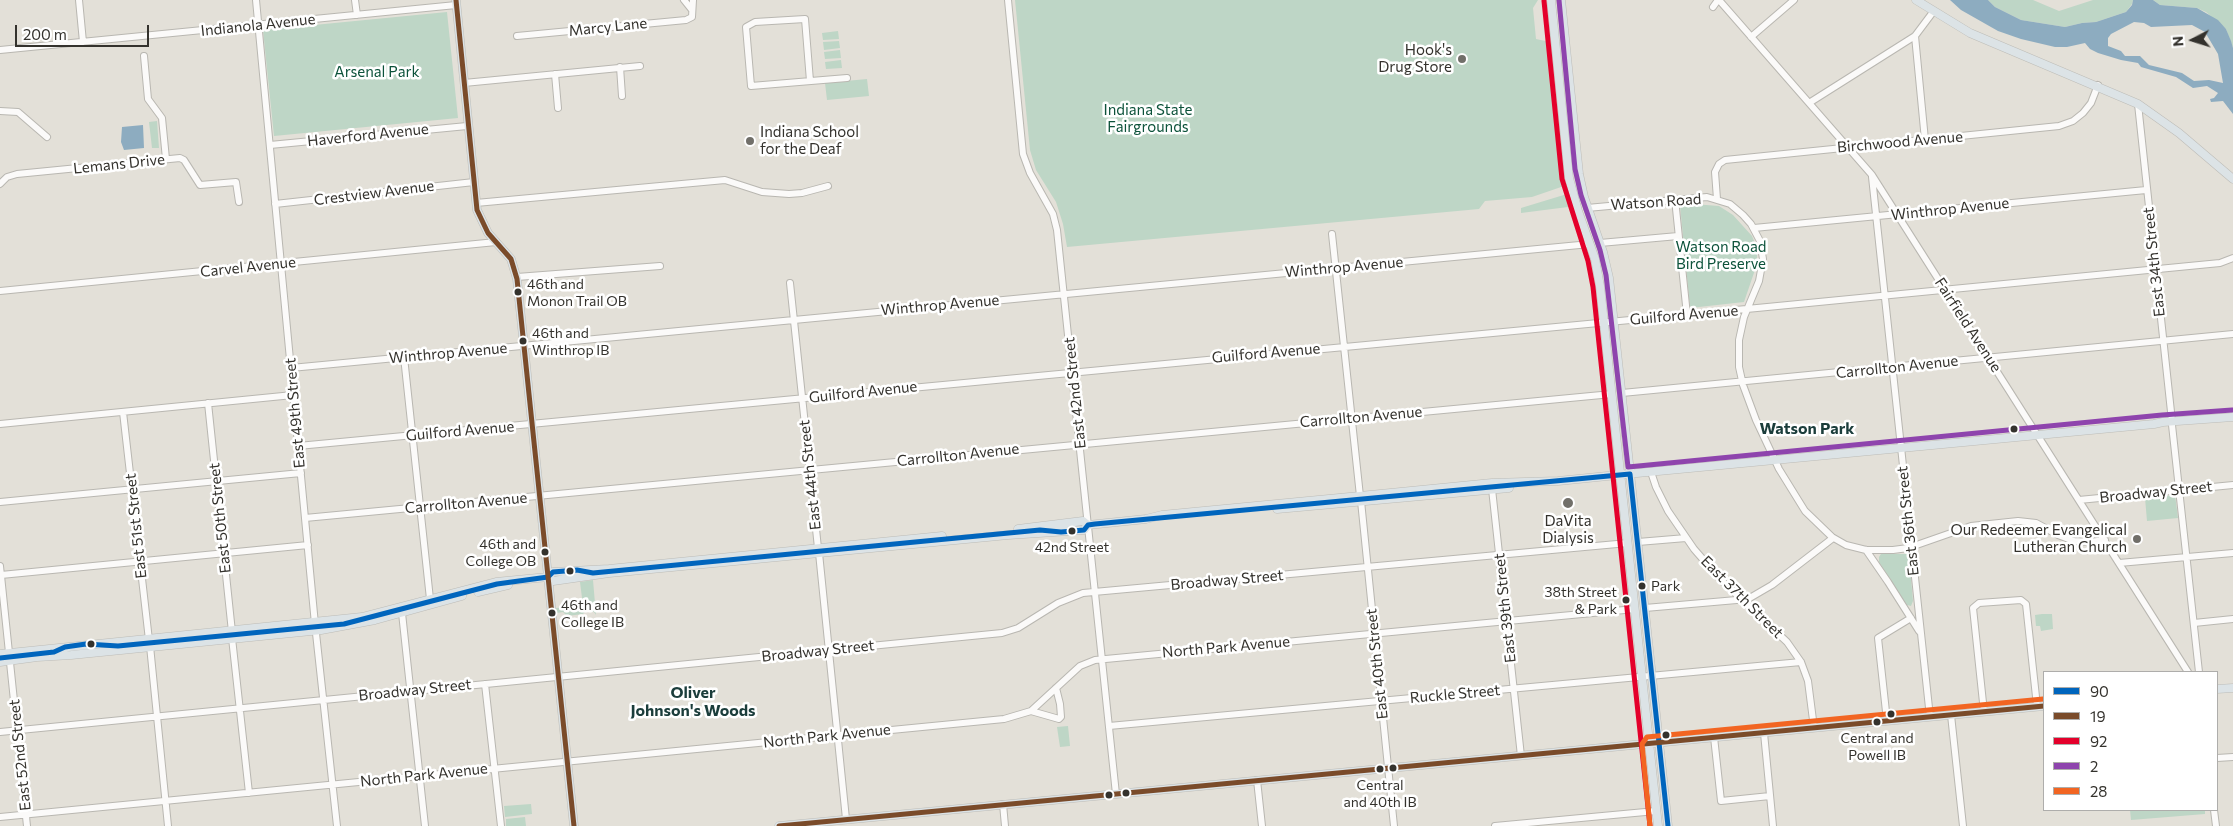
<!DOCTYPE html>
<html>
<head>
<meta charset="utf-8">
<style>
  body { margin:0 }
  #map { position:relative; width:2233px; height:826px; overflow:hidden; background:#e3e0d8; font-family:Commissioner,sans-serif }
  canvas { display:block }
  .legend { position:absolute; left:2043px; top:671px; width:175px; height:140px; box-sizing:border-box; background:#fff; border:1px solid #aeadab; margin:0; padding:6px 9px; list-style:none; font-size:15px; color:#34322d }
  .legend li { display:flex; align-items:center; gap:10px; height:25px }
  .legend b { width:25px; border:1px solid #aeadab }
  .north { position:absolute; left:2168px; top:15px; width:50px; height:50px; -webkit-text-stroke:4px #fff; paint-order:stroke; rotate:265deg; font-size:14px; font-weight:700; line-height:20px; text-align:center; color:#34322d }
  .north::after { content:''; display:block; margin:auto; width:18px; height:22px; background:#34322d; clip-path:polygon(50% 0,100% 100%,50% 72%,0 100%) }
  .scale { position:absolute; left:15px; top:25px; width:134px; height:22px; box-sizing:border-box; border:2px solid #34322d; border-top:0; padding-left:6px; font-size:15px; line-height:18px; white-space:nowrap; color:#34322d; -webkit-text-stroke:4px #fff; paint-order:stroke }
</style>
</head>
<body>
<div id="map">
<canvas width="2233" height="826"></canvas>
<ul class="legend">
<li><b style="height:6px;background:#0065bd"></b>90</li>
<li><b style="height:6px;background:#7a4b2a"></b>19</li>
<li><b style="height:6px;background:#e4002b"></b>92</li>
<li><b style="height:6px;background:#8e44ad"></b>2</li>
<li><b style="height:6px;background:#f26522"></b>28</li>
</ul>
<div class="north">N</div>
<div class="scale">200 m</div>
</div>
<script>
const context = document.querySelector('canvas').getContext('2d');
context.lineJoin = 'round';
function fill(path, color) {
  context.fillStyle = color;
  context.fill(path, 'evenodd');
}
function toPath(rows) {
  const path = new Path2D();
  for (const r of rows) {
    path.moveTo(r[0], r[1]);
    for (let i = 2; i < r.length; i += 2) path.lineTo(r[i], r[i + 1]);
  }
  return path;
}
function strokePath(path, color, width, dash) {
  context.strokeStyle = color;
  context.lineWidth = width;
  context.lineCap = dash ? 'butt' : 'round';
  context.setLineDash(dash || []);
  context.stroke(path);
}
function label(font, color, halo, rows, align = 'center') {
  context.font = font + ' Commissioner,sans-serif';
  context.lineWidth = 5;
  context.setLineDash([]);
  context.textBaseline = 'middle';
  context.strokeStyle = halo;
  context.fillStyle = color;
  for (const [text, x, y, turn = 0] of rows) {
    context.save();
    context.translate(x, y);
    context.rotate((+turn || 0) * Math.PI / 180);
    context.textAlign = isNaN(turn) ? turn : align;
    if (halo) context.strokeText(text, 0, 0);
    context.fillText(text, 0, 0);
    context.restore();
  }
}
fill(toPath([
  [1015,0,1538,0,1533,8,1536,39,1550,42,1564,186,1532,197,1485,201,1479,209,1067,247,1063,224,1056,202,1036,170,1030,150],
  [1988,0,2033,0,2059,11,2093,0,2133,0,2132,4,2126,12,2096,22,2082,23,2065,27,2021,20,1995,7],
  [2153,0,2233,0,2233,48,2226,29,2206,12,2197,8,2160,5],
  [447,12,458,118,274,136,263,30],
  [838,31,839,39,823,40,822,33],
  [839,41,840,48,824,50,823,42],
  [840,50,841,58,825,59,824,52],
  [841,60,842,68,826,69,825,62],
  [867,79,869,96,827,100,825,83],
  [157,121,159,148,152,148,149,122],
  [1567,194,1568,207,1521,213,1521,208],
  [1693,204,1719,206,1733,215,1752,236,1757,248,1757,264,1744,302,1690,308,1680,205],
  [2175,495,2178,518,2147,521,2145,498],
  [1881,554,1907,554,1909,557,1913,601,1911,606,1907,605,1879,562,1879,557],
  [593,580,596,615,594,612,591,612,591,609,586,610,583,614,567,616,563,612,557,613,556,608,583,606,580,582],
  [2042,614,2052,614,2053,629,2041,631,2040,626,2036,626,2035,615],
  [1068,726,1070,746,1060,747,1057,727],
  [531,804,532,814,505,817,504,806],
  [2130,810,2205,810,2205,814,2131,820],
  [525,817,526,826,506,826,506,819]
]), '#bed6c6');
fill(toPath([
  [1950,0,1988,0,1995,7,2021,20,2065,27,2082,23,2096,22,2126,12,2132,5,2133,0,2153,0,2160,5,2197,8,2218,20,2226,29,2231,41,2233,48,2233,114,2223,101,2211,102,2210,99,2214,98,2218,93,2207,86,2193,88,2176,77,2141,67,2138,63,2121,60,2098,53,2090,49,2085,43,2067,47,2055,47,2021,39,1998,31,1961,10],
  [2134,22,2144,23,2151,27,2192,25,2205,32,2218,54,2223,83,2209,80,2194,81,2182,73,2149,65,2140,56,2125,56,2121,51,2108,46,2108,38,2111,34],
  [143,125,144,148,124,150,121,142,122,127]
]), '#8dacc0');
const minor = toPath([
  [79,0,83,42],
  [256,0,315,624,337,826],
  [355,0,357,15],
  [684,0,692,10],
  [1008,0,1023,154,1030,173,1053,214,1057,230,1116,794],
  [1719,0,1872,175,2188,672],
  [1713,7,1718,0],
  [517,36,686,20,692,17,693,0],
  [1915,36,1925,140],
  [1751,37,1794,0],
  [0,50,456,5],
  [144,56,148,99,162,118,166,159],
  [620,67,622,96],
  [555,74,558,108],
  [810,81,805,19,755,22,746,27,751,86,847,78],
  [464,83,640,66],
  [1809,103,1915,36,1933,12],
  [2138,104,2172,421],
  [0,111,18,112,47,137],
  [270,145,467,126],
  [1872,177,1930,717],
  [0,184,7,177,17,174,180,158,184,160,200,185,236,182,239,202],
  [1675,199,1687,315],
  [1717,199,1715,172,1719,164,1725,160,2059,126,2073,121,2083,113,2091,103,2098,85],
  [476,203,725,180,762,192,789,194,802,193,828,186],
  [275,204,474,182],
  [1587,208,1707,197,1730,204,1743,215,1751,224,1760,241,1763,259,1759,281,1744,317,1739,340,1739,367,1743,385,1756,420,1779,469,1805,511,1832,537,1846,545,1866,550,1893,550,1908,548,1971,526,2018,521,2036,523,2058,535,2074,541,2090,542,2105,540],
  [1754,228,2146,190],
  [1332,234,1360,496],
  [1600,243,1678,236],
  [517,277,660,266],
  [790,283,818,548],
  [0,291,496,242],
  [404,357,430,599],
  [291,368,1590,244],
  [1622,393,2233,334],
  [208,403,232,632],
  [123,412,149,640],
  [0,424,293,395],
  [2172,425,2199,672],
  [298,446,1757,308,2220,263,2233,258],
  [1651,472,1656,487,1668,511,1694,549,1721,580,1787,642,1801,662,1808,681,1814,728],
  [1492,489,1521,756],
  [2079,500,2233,485],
  [1361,501,1394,826],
  [0,502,301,473],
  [305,518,1612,394],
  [1638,542,1686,538],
  [1866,550,1888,582,1919,631],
  [819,553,846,819],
  [2119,563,2233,553],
  [0,566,27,826],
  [1,575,308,545],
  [1645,608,1748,599,1772,585,1833,538],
  [402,613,425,826],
  [2194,623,2233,619],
  [232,638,249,793],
  [150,646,168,826],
  [485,684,501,826],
  [1031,711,1059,719,1061,717,1060,704,1056,688],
  [1984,712,1973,608,1979,603,2021,600,2026,604,2037,706],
  [1951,715,1963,826],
  [1887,721,1878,638,1911,618],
  [1109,726,1801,662],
  [0,732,1002,633,1018,628,1058,603,1083,593,1628,543],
  [1764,733,1773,826],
  [1714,737,1721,801,1770,796],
  [2217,758,2233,757],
  [1257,780,1262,826],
  [1003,804,1005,826],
  [2214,810,2216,826],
  [0,817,1004,719,1031,711,1080,666,1095,660,1635,609],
  [1495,826,1656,811]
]);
const major = toPath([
  [456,0,477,210,488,233,511,259,517,279,574,826],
  [1551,0,1569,178,1578,211,1595,259,1600,286,1658,826],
  [1561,0,1579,174,1584,197,1603,252,1609,278,1668,826],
  [1916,0,1970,33,2138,104,2179,133,2233,179],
  [1277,509,1509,488],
  [1018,529,1083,521,1088,525],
  [548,577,553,581,609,573,1008,535,1084,530,1088,525,1146,519,1162,515,1360,496,1492,483,1558,481,1637,473,2154,424,2163,422,2233,417],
  [478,592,508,585],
  [0,654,362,617,496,582,548,577,553,572,609,569,942,536],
  [0,662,37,657,71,655,321,630,375,620,462,596],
  [2217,689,2233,688],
  [779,826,2044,706]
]);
strokePath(minor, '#b9b7b1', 8);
strokePath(major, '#bdbcb7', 9);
strokePath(minor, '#fbfaf9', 6);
strokePath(major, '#dce3e6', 8);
strokePath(toPath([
  [0,658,54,652,65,647,86,644,118,646,344,624,497,584,548,577,553,572,577,570,593,573,1040,530,1061,532,1084,530,1088,525,1095,524,1630,474,1668,826]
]), '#0065bd', 5);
strokePath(toPath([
  [456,0,477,210,488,233,511,259,517,279,574,826],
  [779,826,2044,706]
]), '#7a4b2a', 5);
strokePath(toPath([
  [1544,1,1562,179,1588,261,1593,287,1650,826]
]), '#e4002b', 5);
strokePath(toPath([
  [1559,0,1575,169,1581,195,1600,250,1606,275,1628,467,2162,415,2232,410]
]), '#8e44ad', 5);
strokePath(toPath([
  [1650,826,1642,744,1647,737,2043,699]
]), '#f26522', 5);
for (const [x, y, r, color] of [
  [1462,59,5,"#716f69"],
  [750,141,5,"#716f69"],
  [518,292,4.5,"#34322d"],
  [523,341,4.5,"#34322d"],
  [2014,429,4.5,"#34322d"],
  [1568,503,6,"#716f69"],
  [1072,531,4.5,"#34322d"],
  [2137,539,5,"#716f69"],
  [545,552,4.5,"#34322d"],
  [570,571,4.5,"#34322d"],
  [1642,586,4.5,"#34322d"],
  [1626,600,4.5,"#34322d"],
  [552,613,4.5,"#34322d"],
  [91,644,4.5,"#34322d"],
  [1891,714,4.5,"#34322d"],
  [1877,722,4.5,"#34322d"],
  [1666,735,4.5,"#34322d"],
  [1393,768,4.5,"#34322d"],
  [1380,769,4.5,"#34322d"],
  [1126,793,4.5,"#34322d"],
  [1109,795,4.5,"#34322d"]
]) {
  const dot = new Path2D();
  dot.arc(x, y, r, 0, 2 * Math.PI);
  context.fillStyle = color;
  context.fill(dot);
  strokePath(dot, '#fff', 2);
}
label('14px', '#34322d', '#fff', [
  ["46th and",527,284],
  ["Monon Trail OB",527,301],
  ["46th and",532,333],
  ["Winthrop IB",532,350],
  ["46th and",536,544,"right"],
  ["College OB",536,561,"right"],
  ["42nd Street",1072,547,"center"],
  ["Park",1651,586],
  ["38th Street",1617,592,"right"],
  ["& Park",1617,609,"right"],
  ["46th and",561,605],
  ["College IB",561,622],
  ["Central and",1877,738,"center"],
  ["Powell IB",1877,755,"center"],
  ["Central",1380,785,"center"],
  ["and 40th IB",1380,802,"center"]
], 'left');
label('15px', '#34322d', '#fff', [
  ["Indianola Avenue",258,25,-6],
  ["Marcy Lane",608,27,-6],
  ["Haverford Avenue",368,135,-6],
  ["Birchwood Avenue",1900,142,-5],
  ["Lemans Drive",119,164,-6],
  ["Crestview Avenue",374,193,-7],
  ["Watson Road",1656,202,-4],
  ["Winthrop Avenue",1950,209,-6],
  ["East 34th Street",2154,262,-96],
  ["Carvel Avenue",248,267,-6],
  ["Winthrop Avenue",1344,267,-5],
  ["Winthrop Avenue",940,305,-5],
  ["Guilford Avenue",1684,315,-5],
  ["Fairfield Avenue",1968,325,57],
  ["Winthrop Avenue",448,353,-5],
  ["Guilford Avenue",1266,353,-5],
  ["Carrollton Avenue",1897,367,-6],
  ["Guilford Avenue",863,392,-6],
  ["East 42nd Street",1075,393,-96],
  ["East 49th Street",295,413,-95],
  ["Carrollton Avenue",1361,417,-5],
  ["Guilford Avenue",460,431,-5],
  ["Carrollton Avenue",958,455,-6],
  ["East 44th Street",810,475,-96],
  ["Broadway Street",2156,492,-6],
  ["Carrollton Avenue",466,503,-5],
  ["East 50th Street",220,518,-96],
  ["East 36th Street",1908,521,-96],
  ["East 51st Street",136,526,-96],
  ["Broadway Street",1227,580,-5],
  ["East 37th Street",1742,597,45],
  ["East 39th Street",1505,608,-96],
  ["North Park Avenue",1226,647,-5],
  ["Broadway Street",818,651,-6],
  ["East 40th Street",1377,664,-96],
  ["Broadway Street",415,690,-6],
  ["Ruckle Street",1455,694,-5],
  ["North Park Avenue",827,736,-6],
  ["East 52nd Street",20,755,-96],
  ["North Park Avenue",424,775,-6]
]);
label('15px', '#34322d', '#fff', [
  ["Hook's",1452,50],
  ["Drug Store",1452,67],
  ["Indiana School",760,132,"left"],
  ["for the Deaf",760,149,"left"],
  ["DaVita",1568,521,"center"],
  ["Dialysis",1568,538,"center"],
  ["Our Redeemer Evangelical",2127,530],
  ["Lutheran Church",2127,547]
], 'right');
label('15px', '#0c523a', '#fff', [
  ["Arsenal Park",377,72],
  ["Indiana State",1148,110],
  ["Fairgrounds",1148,127],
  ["Watson Road",1721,247],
  ["Bird Preserve",1721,264]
]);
label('bold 16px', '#1b3d3b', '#fff', [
  ["Watson Park",1807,429],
  ["Oliver",693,693],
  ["Johnson's Woods",693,711]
]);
</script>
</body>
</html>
